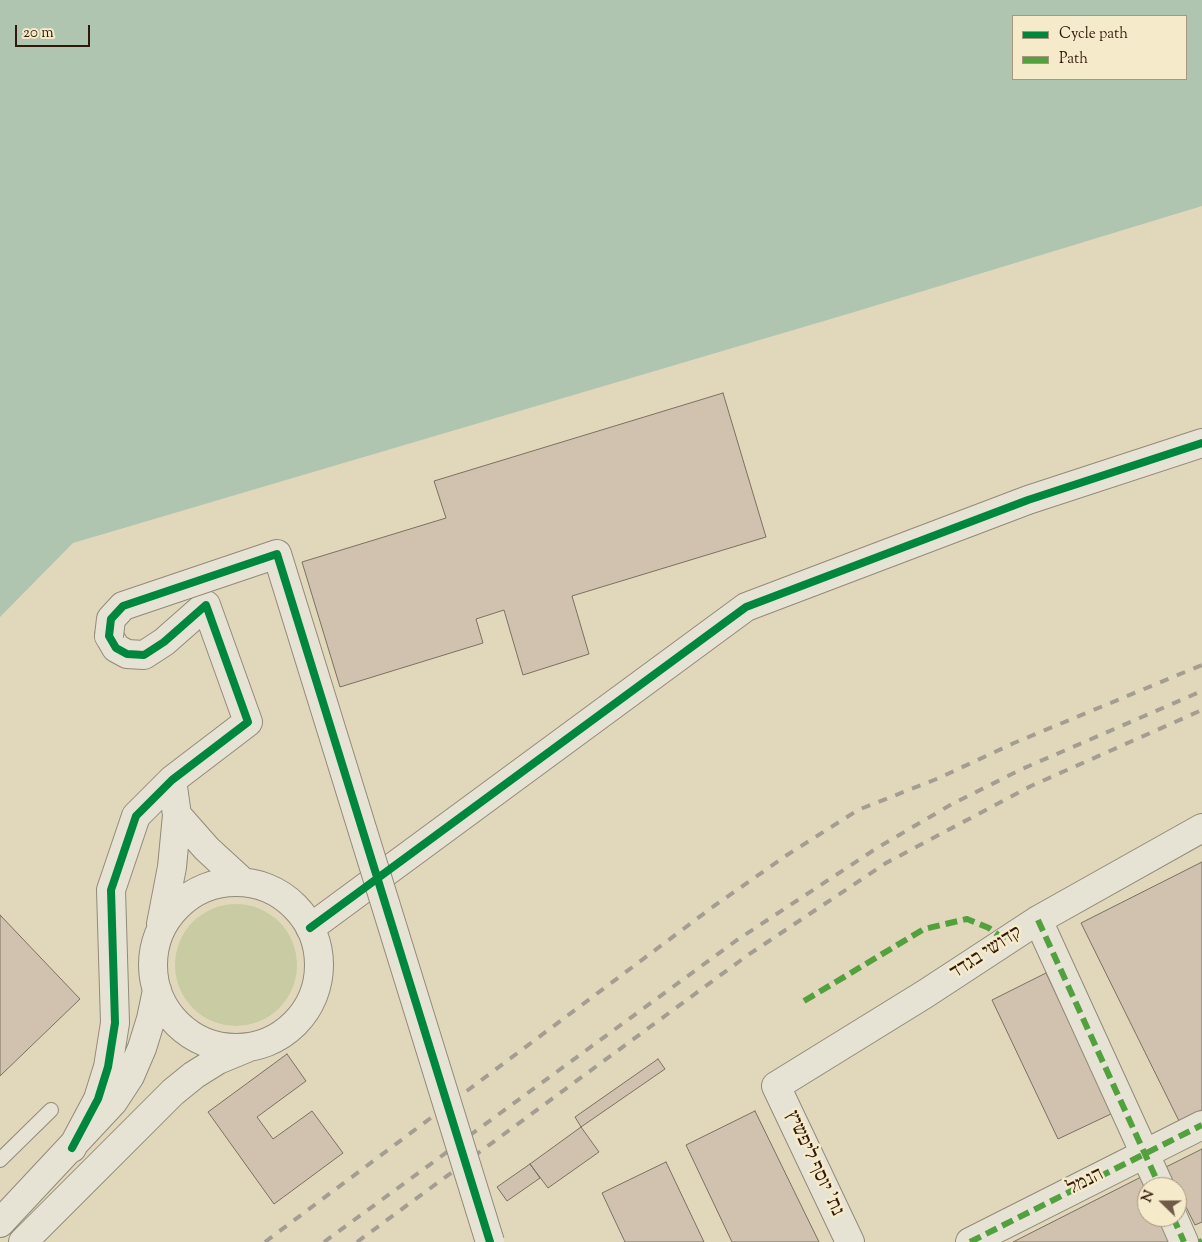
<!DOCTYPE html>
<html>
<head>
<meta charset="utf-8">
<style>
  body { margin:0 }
  #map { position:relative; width:1202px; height:1242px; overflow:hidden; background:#e1d8bc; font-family:"Sorts Mill Goudy",serif }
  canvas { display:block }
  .legend { position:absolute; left:1012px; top:15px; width:175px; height:65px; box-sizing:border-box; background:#f5ebca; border:1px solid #a7977d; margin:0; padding:6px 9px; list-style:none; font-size:15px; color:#31180a }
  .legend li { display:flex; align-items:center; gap:10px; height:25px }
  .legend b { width:25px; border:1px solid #a7977d }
  .north { position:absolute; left:1137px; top:1177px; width:50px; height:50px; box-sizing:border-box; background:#f5ebca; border:1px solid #a7977d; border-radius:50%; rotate:292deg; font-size:14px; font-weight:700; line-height:20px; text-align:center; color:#31180a }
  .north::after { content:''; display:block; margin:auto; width:18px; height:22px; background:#6f5b48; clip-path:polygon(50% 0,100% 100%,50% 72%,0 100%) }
  .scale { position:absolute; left:15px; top:25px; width:75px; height:22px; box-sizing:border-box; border:2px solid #31180a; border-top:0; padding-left:6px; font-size:15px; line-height:18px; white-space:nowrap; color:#31180a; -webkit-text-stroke:4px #f5ebca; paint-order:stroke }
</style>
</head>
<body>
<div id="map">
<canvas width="1202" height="1242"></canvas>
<ul class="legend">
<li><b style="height:6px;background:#00873e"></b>Cycle path</li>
<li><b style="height:6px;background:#52a13e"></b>Path</li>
</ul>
<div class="north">N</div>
<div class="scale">20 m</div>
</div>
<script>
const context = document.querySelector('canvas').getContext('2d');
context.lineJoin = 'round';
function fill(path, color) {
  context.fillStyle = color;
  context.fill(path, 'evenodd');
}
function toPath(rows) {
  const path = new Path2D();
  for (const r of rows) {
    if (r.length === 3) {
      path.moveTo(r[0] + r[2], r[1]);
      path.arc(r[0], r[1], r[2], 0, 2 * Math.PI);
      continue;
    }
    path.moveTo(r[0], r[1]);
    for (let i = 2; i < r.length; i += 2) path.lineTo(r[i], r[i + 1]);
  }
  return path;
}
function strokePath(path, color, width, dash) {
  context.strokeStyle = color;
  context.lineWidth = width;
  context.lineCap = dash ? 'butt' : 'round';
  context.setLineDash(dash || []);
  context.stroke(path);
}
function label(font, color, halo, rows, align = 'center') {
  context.font = font + ' "Sorts Mill Goudy","Frank Ruhl Libre",serif';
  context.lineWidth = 5;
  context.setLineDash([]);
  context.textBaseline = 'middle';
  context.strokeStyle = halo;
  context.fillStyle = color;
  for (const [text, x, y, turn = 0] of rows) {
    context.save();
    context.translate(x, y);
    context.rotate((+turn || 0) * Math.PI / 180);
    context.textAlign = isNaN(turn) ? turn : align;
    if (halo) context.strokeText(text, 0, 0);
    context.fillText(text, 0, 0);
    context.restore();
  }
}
fill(toPath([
  [236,965,61]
]), '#c9cca2');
fill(toPath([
  [0,0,1202,0,1202,206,851,313,73,543,0,617],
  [1013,16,1186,16,1186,79,1013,79]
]), '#afc5af');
const building = toPath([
  [723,393,766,537,572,596,589,654,523,675,504,610,476,619,483,643,340,687,302,562,446,518,434,481,723,393],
  [1202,862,1202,1110,1179,1121,1081,923,1202,862],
  [0,915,80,999,0,1076,0,915],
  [1046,973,1113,1113,1058,1139,992,1000,1046,973],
  [287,1054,306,1081,257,1117,273,1139,312,1111,343,1153,274,1204,208,1112,287,1054],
  [658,1059,665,1069,581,1127,575,1117,658,1059],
  [755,1111,819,1242,732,1242,686,1145,755,1111],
  [581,1127,599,1152,548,1188,530,1164,581,1127],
  [1202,1149,1202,1222,1195,1225,1166,1167,1202,1149],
  [666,1162,704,1242,625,1242,602,1193,666,1162],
  [530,1164,540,1178,507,1201,497,1187,530,1164],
  [1143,1176,1147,1187,1147,1217,1160,1217,1171,1242,1013,1242,1143,1176]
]);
fill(building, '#d0c2af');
strokePath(building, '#797161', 1);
const lane = toPath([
  [0,1160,51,1110]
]);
const street = toPath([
  [177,815,207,849,243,882],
  [236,965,83],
  [1038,920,1160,1187],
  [161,924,172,867,177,815,172,780],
  [310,928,746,607,1028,500,1202,443],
  [72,1148,98,1099,108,1067,115,1023,111,890,136,816,172,780,248,722,206,605,164,642,144,655,127,654,116,648,109,636],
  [1173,1217,1184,1242],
  [0,1223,113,1102,130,1076,142,1048,151,1019,157,990],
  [23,1242,173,1092,194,1075,218,1060,247,1048],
  [850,1242,776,1086,925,994,1038,920,1202,828],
  [970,1242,1202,1125]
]);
strokePath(lane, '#928a79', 16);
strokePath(street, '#928a79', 30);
strokePath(lane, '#e6e2d4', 14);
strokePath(street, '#e6e2d4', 28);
strokePath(toPath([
  [265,1242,714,906,787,855,858,810,939,778,1014,743,1202,665],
  [324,1242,737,940,877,848,952,804,1022,769,1202,691],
  [357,1242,748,955,886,863,1031,786,1202,710]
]), '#a49e92', 4, [9, 9]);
const streetBridge = toPath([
  [109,636,111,619,123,606,277,554,490,1242]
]);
strokePath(streetBridge, '#928a79', 30, []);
strokePath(streetBridge, '#e6e2d4', 28);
strokePath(toPath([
  [1038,920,1160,1187],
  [804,1001,924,929,967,919,989,928,1006,941],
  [1173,1217,1184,1242],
  [970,1242,1202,1125],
  [1199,1242,1202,1241]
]), '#52a13e', 6, [12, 6]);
strokePath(toPath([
  [310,928,746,607,1028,500,1202,443],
  [72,1148,98,1099,108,1067,115,1023,111,890,136,816,172,780,248,722,206,605,164,642,144,655,127,654,116,648,109,636,111,619,123,606,277,554,490,1242]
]), '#00873e', 8);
label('20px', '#31180a', '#f5ebca', [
  ["קדושי בגדד",987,954,-33],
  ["נת' יוסף ליפשיץ",813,1164,65],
  ["הנמל",1086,1183,-27]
]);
</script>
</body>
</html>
